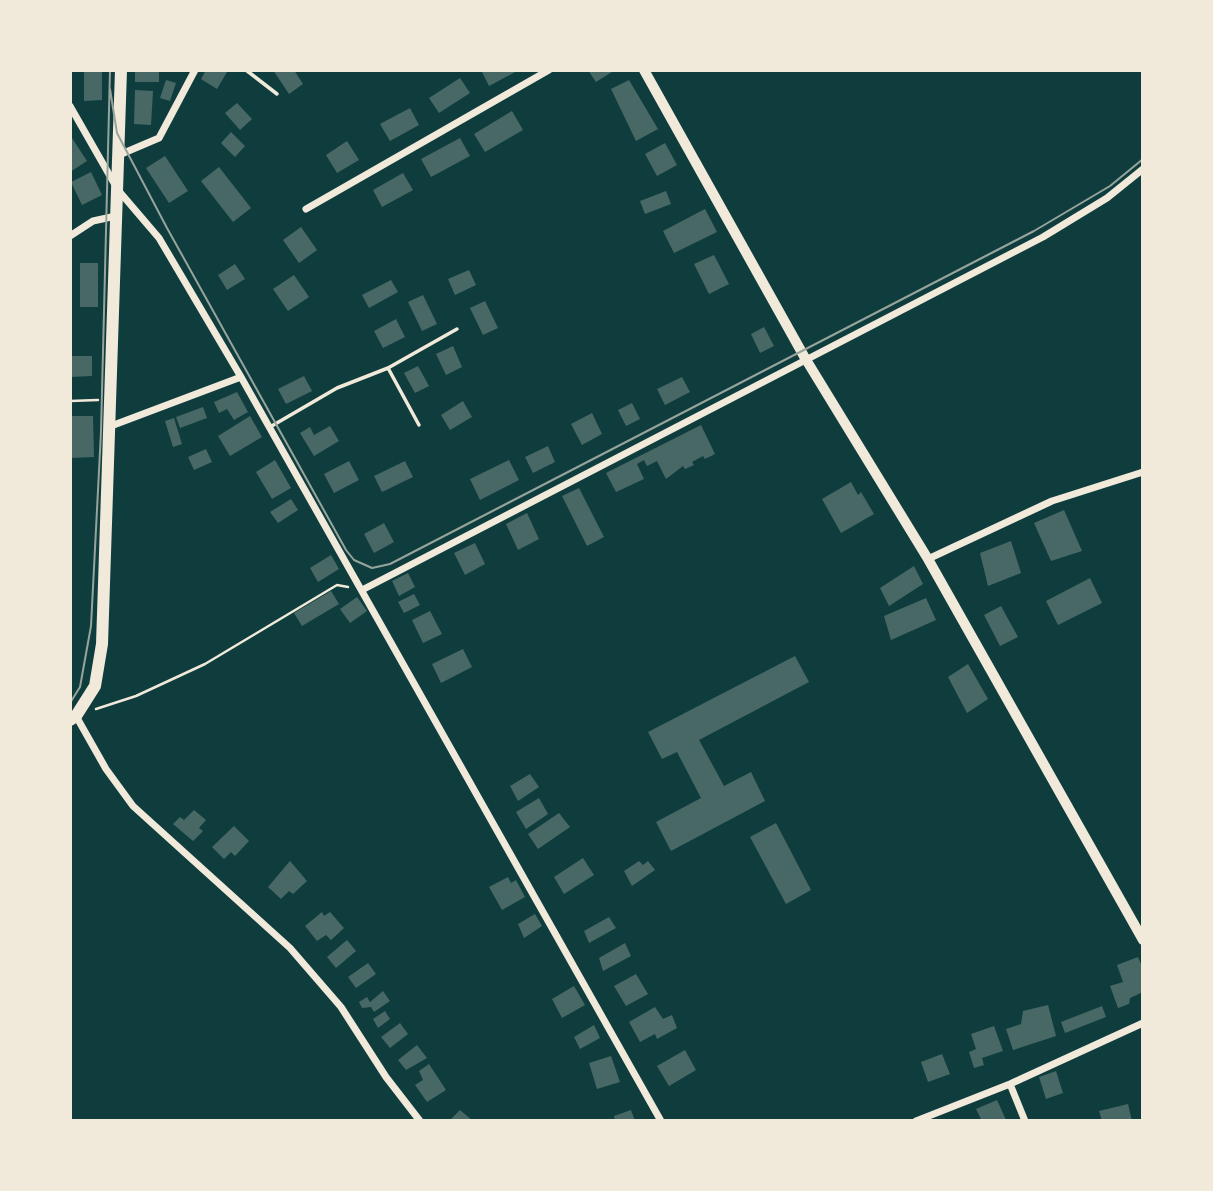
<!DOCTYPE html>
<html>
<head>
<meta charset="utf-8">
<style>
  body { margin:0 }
  #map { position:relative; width:1213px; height:1191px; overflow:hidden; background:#0f3d3e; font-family:"Noto Serif",serif }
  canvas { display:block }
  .frame { position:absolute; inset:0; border:72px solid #f1e9da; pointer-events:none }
</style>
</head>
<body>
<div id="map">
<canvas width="1213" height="1191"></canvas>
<div class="frame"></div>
</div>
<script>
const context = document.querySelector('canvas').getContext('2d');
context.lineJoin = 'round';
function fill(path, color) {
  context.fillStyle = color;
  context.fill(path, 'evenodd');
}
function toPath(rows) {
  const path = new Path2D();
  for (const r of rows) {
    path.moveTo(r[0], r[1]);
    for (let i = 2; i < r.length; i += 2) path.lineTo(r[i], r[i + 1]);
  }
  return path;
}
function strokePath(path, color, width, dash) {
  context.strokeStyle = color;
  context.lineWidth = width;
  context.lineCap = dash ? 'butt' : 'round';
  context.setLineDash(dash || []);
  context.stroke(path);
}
fill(toPath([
  [84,70,102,70,102,100,84,101],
  [135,70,159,70,159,82,135,82],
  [206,70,227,72,217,89,201,79],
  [273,70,294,70,303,84,289,94],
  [481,70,519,70,489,86],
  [588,70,615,70,596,82],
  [460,78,470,93,439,113,429,98],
  [166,80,176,83,170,101,160,98],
  [629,80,658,129,636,141,611,89],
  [135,90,153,91,151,125,134,124],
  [237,103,252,119,240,130,225,113],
  [410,108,419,125,390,141,380,124],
  [512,111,523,130,485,152,474,134],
  [231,132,245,146,235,157,221,143],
  [70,135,87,161,70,172],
  [460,138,470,156,431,177,421,159],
  [347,141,359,160,337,173,326,155],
  [665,143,677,165,657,176,645,154],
  [165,156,188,191,169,203,146,168],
  [219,167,251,208,233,222,201,181],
  [91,172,102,195,82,205,71,182],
  [403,173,413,190,382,207,373,190],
  [666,191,671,204,645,214,640,201],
  [705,209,717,232,674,253,663,231],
  [301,227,317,250,299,263,283,240],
  [714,255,729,284,709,294,694,264],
  [80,263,98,263,98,307,80,307],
  [235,264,245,279,227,290,218,275],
  [469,270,476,285,455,295,448,279],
  [294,275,309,297,288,311,273,289],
  [391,280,398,292,369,308,362,295],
  [423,295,437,324,422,331,408,302],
  [485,301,498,328,483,335,470,308],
  [396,319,405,337,383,348,374,331],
  [764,327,774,346,760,353,751,334],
  [453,346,462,367,446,375,436,354],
  [70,356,92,356,92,376,70,377],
  [418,366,429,386,415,393,404,373],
  [304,376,312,391,286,404,278,389],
  [682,377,690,392,665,405,657,389],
  [237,392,248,412,234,420,227,409,219,413,214,402],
  [463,401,472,417,450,430,441,415],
  [632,403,640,419,626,426,618,410],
  [203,407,207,418,180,428,176,417],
  [592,413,602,434,582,445,571,424],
  [70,416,93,416,94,457,70,458],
  [250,416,262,437,230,456,218,436],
  [174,418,182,444,173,447,165,421],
  [701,425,715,454,705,459,703,456,692,462,694,465,685,469,683,466,666,479,657,461,647,466,644,460,637,464,644,479,616,492,606,473],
  [330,426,339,441,314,456,300,433,310,427,314,435],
  [548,446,555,462,533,473,525,457],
  [206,449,212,462,194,470,188,457],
  [275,460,291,488,272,499,256,472],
  [509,460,519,480,480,500,470,479],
  [349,461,359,480,334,493,324,474],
  [405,461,413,477,382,492,374,476],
  [851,482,858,495,861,492,874,514,841,533,822,499],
  [579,488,604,537,587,546,562,496],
  [291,499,298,510,278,523,270,512],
  [1064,510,1082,551,1051,561,1034,523],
  [527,513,539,539,518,550,506,524],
  [384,523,394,542,374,553,364,534],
  [1011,541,1021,573,988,586,980,553],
  [475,543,485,564,465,575,454,553],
  [331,555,339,569,318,582,310,568],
  [914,566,923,584,889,606,880,588],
  [408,573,415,587,399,596,392,581],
  [1090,578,1102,603,1058,625,1046,601],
  [331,591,339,604,302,626,294,613],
  [414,594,420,605,404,613,398,602],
  [357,597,367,611,350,623,340,609],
  [926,598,936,620,891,640,884,616],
  [1001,606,1018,637,1000,646,984,615],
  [430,611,442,634,423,643,412,620],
  [463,649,472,667,441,683,432,664],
  [795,656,809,682,699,740,724,786,751,772,765,801,671,851,656,822,701,798,677,752,662,759,648,732],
  [968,664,988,699,967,713,948,677],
  [530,774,539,787,518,801,510,786],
  [539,798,548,814,526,829,516,812],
  [194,810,206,820,199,828,203,831,193,841,173,824,180,817,184,820],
  [559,813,570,827,538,849,528,834],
  [776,823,811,890,786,904,750,837],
  [234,826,249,841,235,856,231,852,224,859,212,847],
  [583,858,594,875,564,894,554,877],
  [290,861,307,881,293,894,289,891,281,899,268,887],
  [639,861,643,865,648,861,655,870,632,886,624,871],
  [508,877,511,883,516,880,525,897,502,910,489,887],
  [322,912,324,916,330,912,344,928,331,940,326,935,317,941,305,926],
  [535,914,542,926,524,938,518,924],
  [609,917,616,928,589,943,584,931],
  [347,940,356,951,336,968,327,957],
  [625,943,631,956,603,971,599,958],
  [1138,957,1143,969,1143,992,1130,998,1129,1004,1118,1008,1110,986,1123,982,1117,965],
  [368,963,376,974,356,988,348,977],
  [636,974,648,994,626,1006,614,986],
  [574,986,585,1005,562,1018,552,999],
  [383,991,390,1001,374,1012,371,1007,362,1008,359,1002,367,997,370,1002],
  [1048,1005,1056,1036,1013,1050,1006,1029,1021,1024,1023,1011],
  [1102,1006,1106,1017,1065,1033,1061,1022],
  [655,1007,663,1019,672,1015,677,1028,657,1039,655,1034,640,1042,629,1022],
  [385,1011,390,1019,378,1028,373,1019],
  [400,1023,408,1034,390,1048,381,1037],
  [594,1025,600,1038,580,1049,574,1037],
  [994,1026,1003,1051,982,1058,984,1065,974,1068,969,1052,976,1049,971,1034],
  [417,1045,427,1058,406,1070,398,1060],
  [685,1050,696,1070,669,1086,657,1066],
  [942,1054,950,1074,928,1082,921,1062],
  [611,1056,620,1082,597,1089,589,1063],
  [429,1064,446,1090,427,1102,415,1085,423,1080,419,1071],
  [1056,1071,1063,1093,1046,1099,1039,1077],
  [997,1100,1006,1120,982,1121,976,1109],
  [1128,1104,1132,1121,1102,1121,1099,1111],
  [460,1110,473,1121,449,1121],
  [631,1110,635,1121,615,1121,614,1116]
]), '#486865');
strokePath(toPath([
  [70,401,98,400],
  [96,709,136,696,205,664,337,585,348,587]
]), '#f1e9da', 2.5);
strokePath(toPath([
  [246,70,277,94],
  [388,368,419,425],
  [270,427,337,388,388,368,457,329]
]), '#f1e9da', 3.5);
strokePath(toPath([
  [70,106,118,190,159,238,241,377,661,1121],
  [119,155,159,138,195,70],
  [306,209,549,70],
  [70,236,93,221,116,216],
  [111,426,241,377],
  [928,559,1052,501,1143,472],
  [362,590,1043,237,1107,198,1143,169],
  [76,716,106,769,133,806,290,948,341,1007,386,1077,420,1121],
  [1010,1084,1025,1121],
  [916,1121,1010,1084,1143,1023]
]), '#f1e9da', 7);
strokePath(toPath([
  [644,70,805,358,928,559,1143,940]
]), '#f1e9da', 10);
strokePath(toPath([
  [70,720,76,716,95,686,102,644,121,70]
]), '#f1e9da', 12);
strokePath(toPath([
  [110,89,117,133,167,228,346,550,354,560,372,568,390,564,1034,231,1110,186,1143,159],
  [70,703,80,687,91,626,101,432,110,70]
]), '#97a49c', 2);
</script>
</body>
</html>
